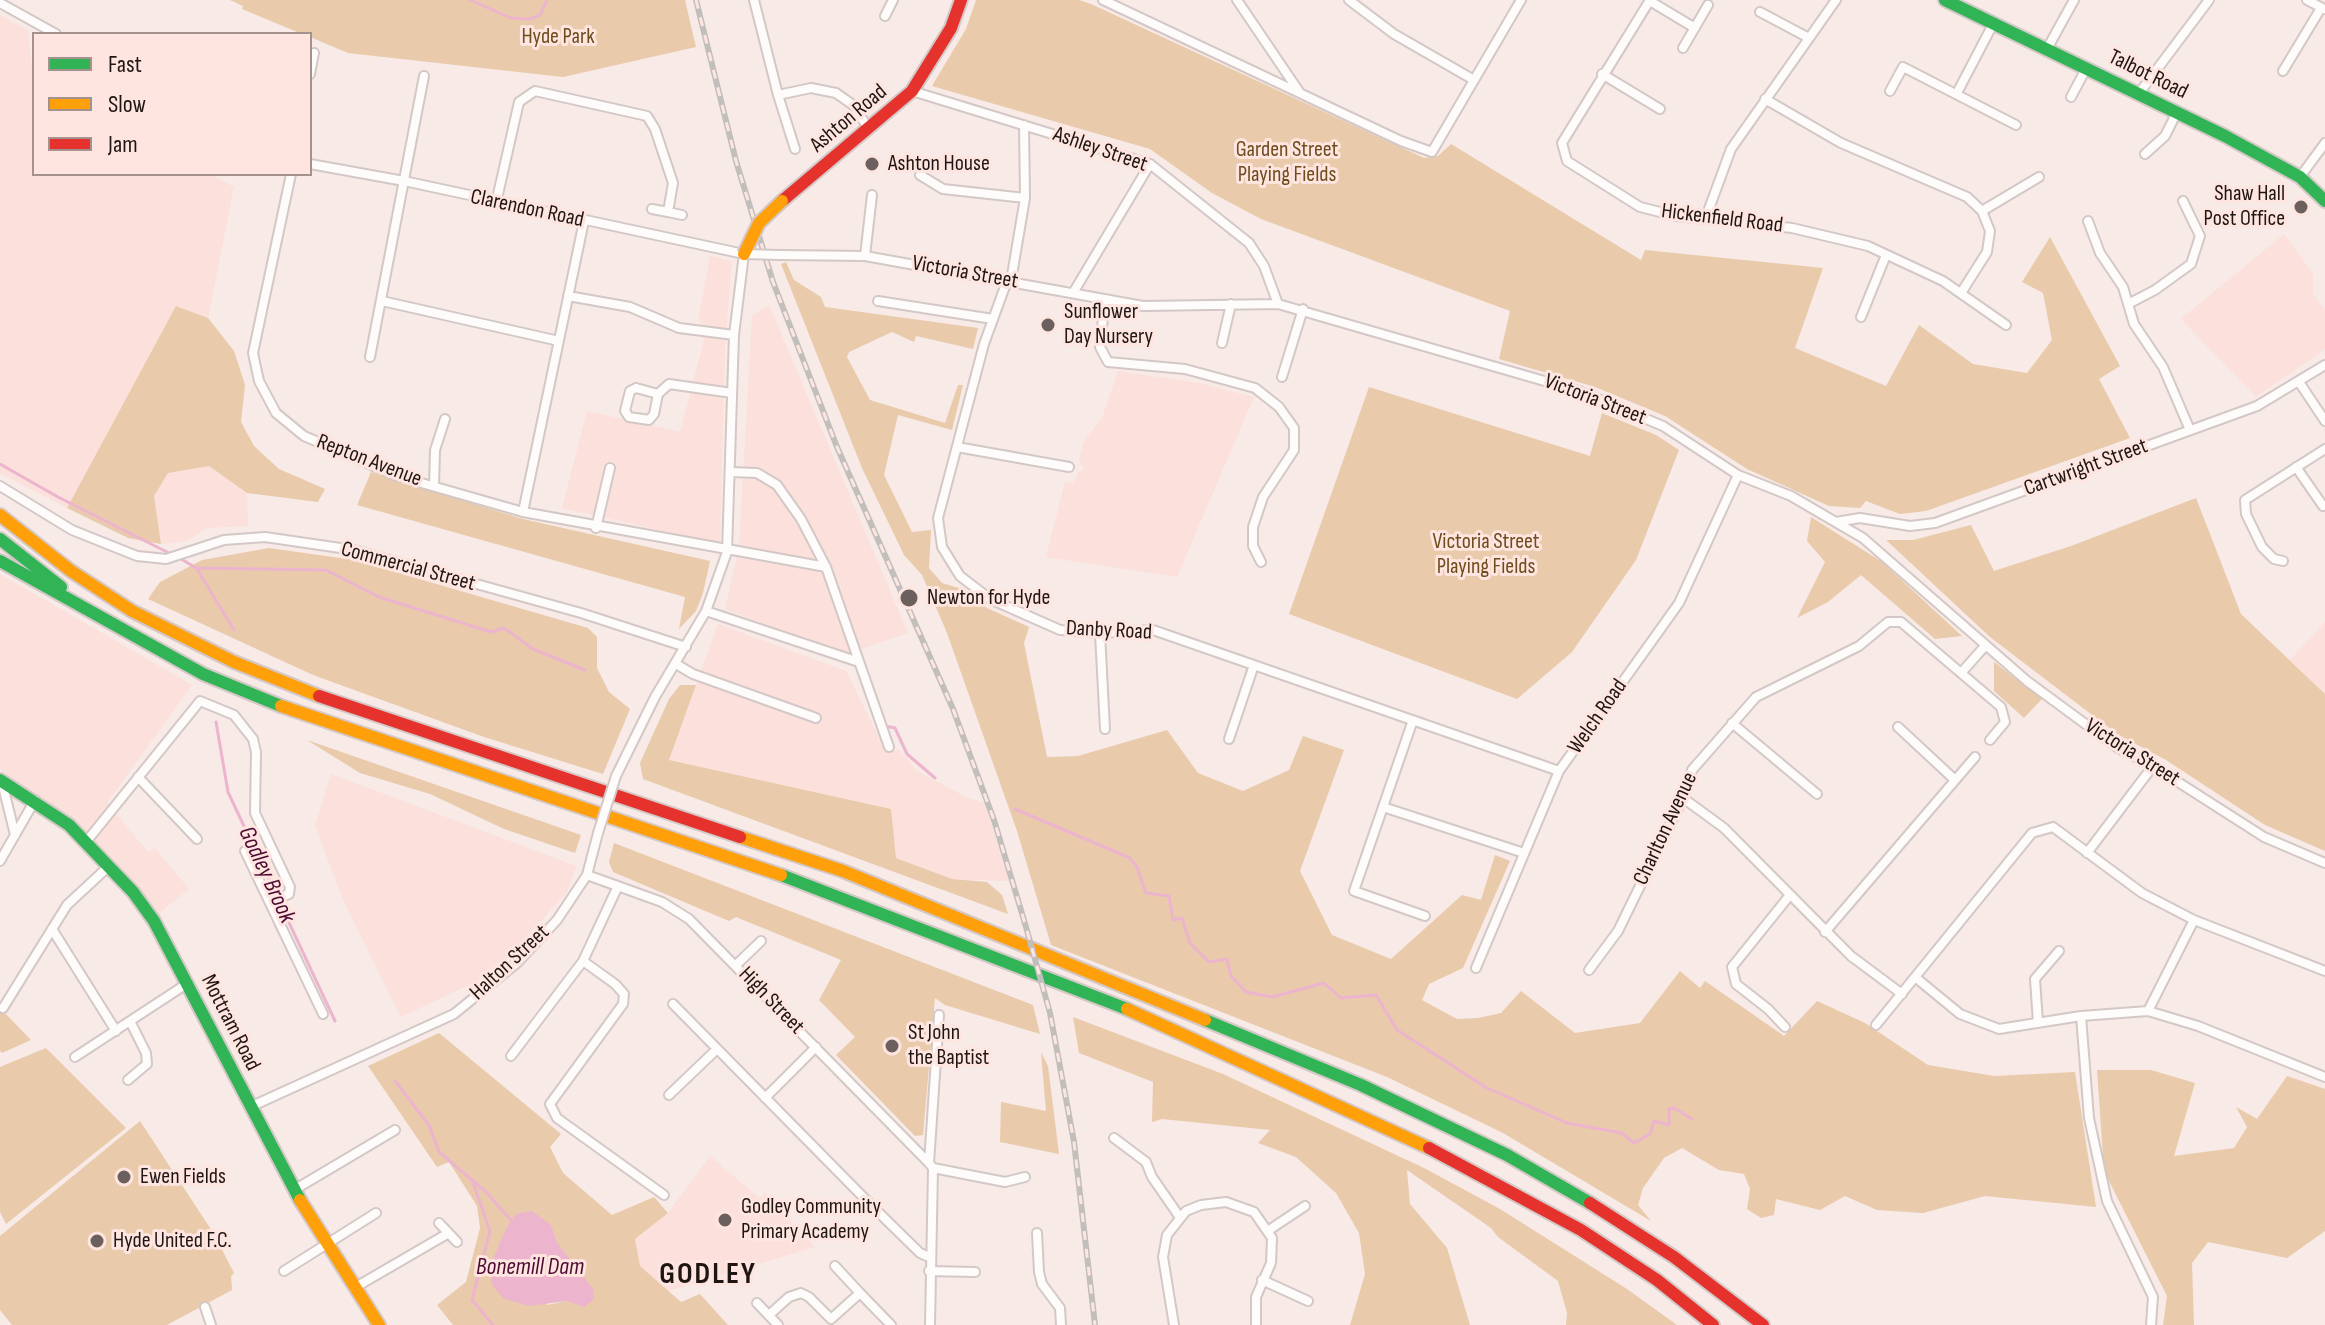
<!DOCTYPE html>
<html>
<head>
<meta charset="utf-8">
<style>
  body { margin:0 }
  #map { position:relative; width:2325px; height:1325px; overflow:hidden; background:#f7eae7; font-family:"Sofia Sans Condensed",sans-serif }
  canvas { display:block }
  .legend { position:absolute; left:32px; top:32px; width:280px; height:144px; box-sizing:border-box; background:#fee5e0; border:2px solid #a5928e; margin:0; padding:10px 14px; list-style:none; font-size:24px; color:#1f1513 }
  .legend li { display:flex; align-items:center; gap:16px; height:40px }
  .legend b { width:40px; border:2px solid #a5928e }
</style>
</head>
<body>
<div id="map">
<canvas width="2325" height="1325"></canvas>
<ul class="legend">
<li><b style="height:10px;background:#30b455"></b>Fast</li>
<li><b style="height:10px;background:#ff9f0a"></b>Slow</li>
<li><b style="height:10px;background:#e5322d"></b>Jam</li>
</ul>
</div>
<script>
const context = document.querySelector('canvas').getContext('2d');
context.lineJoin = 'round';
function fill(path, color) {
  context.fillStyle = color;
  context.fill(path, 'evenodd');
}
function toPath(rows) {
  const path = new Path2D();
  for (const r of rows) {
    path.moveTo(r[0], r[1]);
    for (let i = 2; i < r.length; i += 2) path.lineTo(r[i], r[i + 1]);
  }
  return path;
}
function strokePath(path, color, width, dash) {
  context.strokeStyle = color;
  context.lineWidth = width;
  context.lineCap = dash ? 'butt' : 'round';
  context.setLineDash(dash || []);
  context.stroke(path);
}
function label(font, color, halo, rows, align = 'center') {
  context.font = font + ' "Sofia Sans Condensed",sans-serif';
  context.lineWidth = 6;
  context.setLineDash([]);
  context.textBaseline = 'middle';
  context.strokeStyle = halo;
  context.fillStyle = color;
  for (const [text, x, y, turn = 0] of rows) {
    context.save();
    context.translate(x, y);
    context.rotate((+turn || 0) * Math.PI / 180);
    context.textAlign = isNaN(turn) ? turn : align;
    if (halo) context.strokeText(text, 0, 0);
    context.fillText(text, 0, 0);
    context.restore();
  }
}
fill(toPath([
  [0,15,28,30,34,93,34,174,210,174,234,187,208,318,176,306,67,508,0,473],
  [2284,234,2313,274,2313,294,2325,310,2325,349,2256,397,2181,319],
  [710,256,732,261,725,346,720,544,562,508,587,411,680,432,704,340,699,315],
  [769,305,908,633,844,655,725,609,739,547,752,316],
  [1118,371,1199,383,1254,397,1177,577,1046,557,1065,482,1074,483,1078,472,1085,470,1079,459,1085,439,1102,418],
  [209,466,247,493,248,526,207,528,187,541,161,544,154,496,168,472],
  [0,574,192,685,107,803,148,852,155,848,189,889,158,914,71,825,0,769],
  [2325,622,2325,694,2290,660],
  [718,624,846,671,887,754,899,749,917,771,968,798,985,803,1009,881,952,879,896,858,891,809,669,760],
  [331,774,576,866,567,892,511,954,475,982,401,1017,343,900,315,826],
  [710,1156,759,1198,765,1193,815,1247,668,1291,640,1266,635,1239,668,1213]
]), '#fbe0db');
fill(toPath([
  [230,0,685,0,696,47,563,77,348,53,310,37,310,34,302,34,242,9,243,6],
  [976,0,1079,0,1091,4,1424,158,1438,156,1451,144,1641,260,1645,250,1823,268,1795,348,1886,386,1919,325,1973,364,2027,373,2052,340,2043,293,2022,282,2050,237,2120,366,2099,379,2130,438,1926,511,1900,514,1866,501,1860,508,1829,506,1747,469,1665,416,1595,387,1499,359,1510,311,1261,219,1212,193,1150,149,932,86,966,29],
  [786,262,794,280,821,297,825,307,978,328,973,349,916,336,914,342,892,332,849,352,847,357,870,400,945,423,958,385,963,385,952,430,898,415,884,475,912,532,931,530,929,568,942,583,962,589,987,608,1029,627,1024,643,1047,757,1078,756,1167,730,1198,773,1243,791,1289,770,1303,736,1344,750,1300,871,1332,935,1391,959,1462,895,1481,900,1495,855,1510,861,1463,968,1429,984,1422,1000,1457,1019,1478,1018,1501,1013,1521,991,1575,1033,1640,1023,1680,971,1700,988,1705,981,1784,1036,1817,1001,1865,1023,1928,1065,1994,1076,2075,1072,2096,1207,1985,1196,1923,1213,1877,1210,1845,1196,1820,1210,1776,1199,1774,1215,1761,1218,1747,1209,1750,1189,1744,1174,1719,1170,1682,1148,1664,1158,1643,1188,1638,1205,1651,1221,1503,1133,1387,1077,1051,945,1017,831,947,633,922,575,904,555,862,468,781,264],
  [176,306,208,318,234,351,245,385,241,422,254,446,279,469,325,489,318,502,247,493,209,466,168,473,154,496,161,544,128,538,67,508],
  [1369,387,1590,456,1602,413,1656,435,1679,450,1636,560,1572,652,1517,699,1289,614],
  [371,472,523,519,710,561,703,593,696,611,679,629,685,597,357,505],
  [2196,498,2241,614,2325,694,2325,851,2265,825,2166,760,2117,734,1990,637,1886,540,1913,540,1971,525,1994,571,2071,546],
  [1811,517,1882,562,1962,636,1935,639,1861,575,1828,602,1797,618,1825,562,1807,541],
  [269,548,354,560,588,628,597,637,597,668,609,692,630,709,603,774,484,737,313,675,148,599,160,582,202,560],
  [1994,662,2042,699,2024,718,1994,691],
  [680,685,696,685,669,760,891,809,896,858,952,879,987,882,1002,895,1008,914,643,779,640,763,669,699],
  [307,740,581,835,575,853,504,829,430,794,360,773],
  [614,843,1033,1005,1040,1034,945,1005,935,998,923,1135,915,1136,836,1055,855,1037,819,1000,841,960,736,917,729,921,613,872,609,862],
  [0,1008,31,1040,2,1053,0,1051],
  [1073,1017,1223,1074,1424,1168,1500,1209,1627,1289,1677,1325,1566,1325,1567,1313,1558,1281,1498,1237,1491,1228,1407,1170,1410,1204,1447,1248,1470,1325,1350,1325,1365,1274,1359,1233,1336,1193,1296,1157,1258,1143,1270,1130,1162,1119,1152,1122,1153,1082,1079,1053],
  [439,1033,561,1134,550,1147,563,1173,612,1215,654,1197,668,1213,635,1239,640,1266,681,1302,700,1294,728,1325,453,1325,437,1305,466,1282,480,1228,477,1206,449,1162,437,1167,368,1066],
  [551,1225,567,1301,547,1305],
  [46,1048,126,1128,6,1224,0,1212,0,1067],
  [1041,1052,1048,1066,1059,1154,1000,1142,1001,1102,1046,1111],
  [2097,1070,2151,1070,2195,1083,2174,1156,2234,1148,2247,1127,2236,1107,2257,1119,2287,1076,2325,1089,2325,1231,2287,1258,2208,1242,2192,1263,2194,1325,2163,1325,2167,1296,2104,1171],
  [140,1121,214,1234,234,1273,231,1276,232,1290,167,1325,12,1325,0,1310,0,1236]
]), '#e9caab');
fill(toPath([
  [532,1211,551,1225,557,1243,593,1289,594,1299,584,1307,567,1301,529,1306,503,1298,491,1283,494,1257,506,1229,516,1214]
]), '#edb4ce');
strokePath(toPath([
  [470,0,511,18,530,19,540,15,547,0],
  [0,464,58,497,171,554],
  [178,557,196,568,326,570,379,597,491,632,504,628,533,649,585,670],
  [197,569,234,630],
  [216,722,228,792,335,1021],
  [885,726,895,728,907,754,935,778],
  [1015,809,1130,858,1137,867,1146,893,1169,896,1173,920,1182,918,1190,943,1209,962,1227,959,1231,976,1246,992,1272,997,1324,983,1341,998,1376,995,1397,1030,1487,1088,1567,1123,1622,1133,1634,1143,1650,1134,1654,1121,1669,1125,1669,1109,1674,1108,1692,1119],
  [395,1081,429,1125,439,1152,485,1191,511,1220],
  [473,1183,490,1231,472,1300,493,1325]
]), '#edb4ce', 3);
const street = toPath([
  [754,0,778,95,811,88,836,93,853,105,869,129],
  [1103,0,1401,141,1432,152,1521,0],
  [1237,0,1300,93],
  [1349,0,1394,34,1474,80],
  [1650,0,1562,143,1567,161,1640,207,1676,216,1792,228,1868,246,1943,281,2006,325],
  [2307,0,2324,9],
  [1650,1,1695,28],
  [0,3,56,34],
  [1760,12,1809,38],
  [885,16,893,0],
  [1683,48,1708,5],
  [2047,49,2074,0],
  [2283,71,2321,8],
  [310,74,314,53],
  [1602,74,1660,109],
  [912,91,1150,164,1249,243,1264,266,1278,304],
  [1890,91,1903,67,2016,125],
  [2140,92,2209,0],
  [1957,93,1992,26],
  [778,95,795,149],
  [2071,97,2087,67],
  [1765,99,1841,143,1967,197,1982,211,1990,231,1987,252,1961,293],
  [2145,154,2165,136,2177,112],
  [310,164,404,181,744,254,734,335,727,552,706,611,655,697,616,776],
  [291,174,253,353,259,381,276,413,304,436,397,476,523,512,826,567],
  [920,175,943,189,1025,198],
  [2300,177,2325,143],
  [496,203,519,102,535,91,647,116,655,129,673,183,668,212,682,215],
  [652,209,668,212],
  [1982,211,2039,177],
  [1706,217,1731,149,1836,0],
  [2088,221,2100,253,2123,287,2134,324,2163,367,2190,430],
  [780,255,865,256,1143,306,1278,304,1579,391,1663,426,1738,475,1791,496,1863,538,2027,681,2118,748,2153,766,2264,837,2325,863],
  [865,256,872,195],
  [1007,281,984,344,938,518,942,547,960,576,990,599,1060,630,1100,633,1153,630,1559,771],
  [1011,281,1025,198,1024,125],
  [1073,293,1150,164],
  [568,296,630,307,679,328,734,335],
  [1105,299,1100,347,1108,362,1185,369,1255,388,1279,407,1294,428,1294,450,1263,497,1253,527,1253,546,1261,562],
  [382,301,559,341],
  [878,301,993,319],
  [2128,304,2155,290,2191,264,2200,236,2183,201],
  [1861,317,1886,255],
  [1222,343,1231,304],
  [370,357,424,76],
  [1282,377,1303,309],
  [2299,382,2325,421],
  [636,388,658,394,654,414,649,420,629,417,625,411,630,391,636,388],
  [658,394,669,384,732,393],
  [957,447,1069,467],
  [2296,467,2323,506],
  [731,472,757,473,777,485,801,519,826,567,889,747],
  [0,486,72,530,137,556,166,559,224,540,265,537,354,550,581,613,686,647],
  [434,486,435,450,445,419],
  [523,512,584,221],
  [1836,522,1860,518,1910,526,1935,523,2257,406,2325,365],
  [596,528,610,468],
  [2283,561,2274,559,2262,547,2246,514,2245,500,2325,449],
  [706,611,859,662],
  [1100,633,1105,729],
  [676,664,693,674,816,718],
  [1961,673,1985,646],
  [1413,720,1354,891,1425,916],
  [1732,723,1817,794],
  [1898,727,1955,780],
  [1229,739,1254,665],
  [138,777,197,839],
  [2,782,15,835],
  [1683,798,1724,828,1851,956,1902,994],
  [1383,807,1524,853],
  [86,842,200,701,234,715,253,739,256,752,255,813,290,887,289,894,270,902],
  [245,851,323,1014],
  [2087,853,2153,766],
  [0,861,35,800],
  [587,875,662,902,689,919,929,1163],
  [52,929,116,1031],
  [1825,932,1975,757],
  [583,961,615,984,624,994,623,1004,550,1104,557,1118,664,1195],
  [736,965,761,941],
  [1476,968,1559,771,1679,603,1738,475],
  [1589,970,1618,931,1683,798,1692,770,1756,697,1859,646,1888,622,1901,622,2001,707,2005,722,1990,740],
  [1915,977,1960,1014,1999,1029,2081,1016,2148,1011,2198,1026,2325,1077],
  [673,1004,872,1206,920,1253,929,1257],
  [3,1008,67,905,109,866],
  [2148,1011,2194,920],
  [2081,1016,2089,1118,2107,1201,2153,1297,2151,1325],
  [2038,1023,2035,979,2059,951],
  [1876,1025,2032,833,2053,827,2142,893,2194,920,2325,971],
  [1785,1027,1768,1009,1736,984,1732,967,1790,895],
  [511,1056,583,961,618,886],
  [75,1057,188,983],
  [128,1080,147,1064,146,1053,130,1021],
  [669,1095,717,1049],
  [765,1098,816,1047],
  [250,1107,454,1014,518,962,557,920,587,875,598,833],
  [1114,1138,1146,1162,1152,1177,1179,1216],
  [933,1168,1005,1182,1025,1177],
  [294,1190,395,1130],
  [439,1223,457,1242],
  [1269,1230,1305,1206],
  [1037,1233,1039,1272,1042,1284,1060,1308,1061,1325],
  [835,1266,860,1293],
  [284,1271,376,1213],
  [929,1271,975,1272],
  [1262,1280,1308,1301],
  [354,1288,447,1234],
  [757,1303,778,1325],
  [205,1307,211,1325],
  [769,1315,789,1297,801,1293,809,1297,831,1319,860,1293,891,1325],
  [930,1325,933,1168,929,1163,939,1015],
  [1174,1325,1163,1257,1167,1235,1186,1211,1201,1205,1226,1202,1254,1212,1272,1238,1271,1263,1256,1297,1256,1325]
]);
const fast = toPath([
  [1945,0,2225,136,2300,177,2325,201],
  [0,539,61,587],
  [0,561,203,674,281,706],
  [0,780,69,825,133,892,154,921,300,1200],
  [781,875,1127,1009],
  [1205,1020,1361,1085,1507,1155,1590,1203]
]);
const slow = toPath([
  [0,515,71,571,132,611,234,662,319,696],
  [281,706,781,875],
  [740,837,843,871,1205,1020],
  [1127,1009,1429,1148],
  [300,1200,379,1325]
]);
const jam = toPath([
  [782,201,912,91,951,28,961,0],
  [319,696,740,837],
  [1429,1148,1581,1230,1657,1280,1713,1325],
  [1590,1203,1674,1257,1763,1325]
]);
strokePath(street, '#d3c8c6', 12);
strokePath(fast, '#d3c8c6', 16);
strokePath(slow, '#d3c8c6', 16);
strokePath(jam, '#d3c8c6', 16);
strokePath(street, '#fefcfb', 8);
strokePath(fast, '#30b455', 12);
strokePath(slow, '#ff9f0a', 12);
strokePath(jam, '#e5322d', 12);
const rail = toPath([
  [696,0,736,161,773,282,837,447,953,709,994,820,1026,927,1050,1013,1074,1142,1095,1325]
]);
strokePath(rail, '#c1bebc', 6);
strokePath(rail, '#fee5e0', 3, [9]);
const streetBridge = toPath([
  [744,254,780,255],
  [598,833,616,776]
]);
const slowBridge = toPath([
  [744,254,759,223,782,201]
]);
strokePath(streetBridge, '#d3c8c6', 12, []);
strokePath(slowBridge, '#d3c8c6', 16, []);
strokePath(streetBridge, '#fefcfb', 8);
strokePath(slowBridge, '#ff9f0a', 12);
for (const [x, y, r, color] of [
  [872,164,8,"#6b605d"],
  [2301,207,8,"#6b605d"],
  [1048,325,8,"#6b605d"],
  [909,598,10,"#6b605d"],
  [892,1046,8,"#6b605d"],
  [124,1177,8,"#6b605d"],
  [725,1220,8,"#6b605d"],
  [97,1241,8,"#6b605d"]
]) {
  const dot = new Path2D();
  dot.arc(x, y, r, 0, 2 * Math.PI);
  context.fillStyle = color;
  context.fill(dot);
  strokePath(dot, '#fee5e0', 3);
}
label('22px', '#6f4c1c', '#fee5e0', [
  ["Hyde Park",558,37],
  ["Garden Street",1287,150],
  ["Playing Fields",1287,175],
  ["Victoria Street",1486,542],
  ["Playing Fields",1486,567]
]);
label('22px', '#1f1513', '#fee5e0', [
  ["Talbot Road",2148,75,26],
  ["Ashton Road",849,119,-40],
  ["Ashley Street",1100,150,19],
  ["Clarendon Road",527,209,12],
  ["Hickenfield Road",1722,219,7],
  ["Victoria Street",965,273,10],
  ["Victoria Street",1595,400,21],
  ["Repton Avenue",369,461,21],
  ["Cartwright Street",2086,468,-20],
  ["Commercial Street",408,567,15],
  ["Danby Road",1109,631,3],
  ["Welch Road",1598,717,-55],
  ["Victoria Street",2132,753,32],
  ["Charlton Avenue",1666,829,-65],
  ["Halton Street",510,963,-43],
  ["High Street",771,1001,46],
  ["Mottram Road",230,1023,63]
]);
label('22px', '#1f1513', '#fee5e0', [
  ["Ashton House",888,164],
  ["Shaw Hall",2285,194,"right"],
  ["Post Office",2285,219,"right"],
  ["Sunflower",1064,312],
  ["Day Nursery",1064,337],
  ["Newton for Hyde",927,598],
  ["St John",908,1033],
  ["the Baptist",908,1058],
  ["Ewen Fields",140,1177],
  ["Godley Community",741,1207],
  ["Primary Academy",741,1232],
  ["Hyde United F.C.",113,1241]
], 'left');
label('italic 24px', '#4d0b34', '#fee5e0', [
  ["Godley Brook",266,875,65],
  ["Bonemill Dam",530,1268]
]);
context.letterSpacing = '2px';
label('bold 30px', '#1f1513', '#fee5e0', [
  ["GODLEY",708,1275]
]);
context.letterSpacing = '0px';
</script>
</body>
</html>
